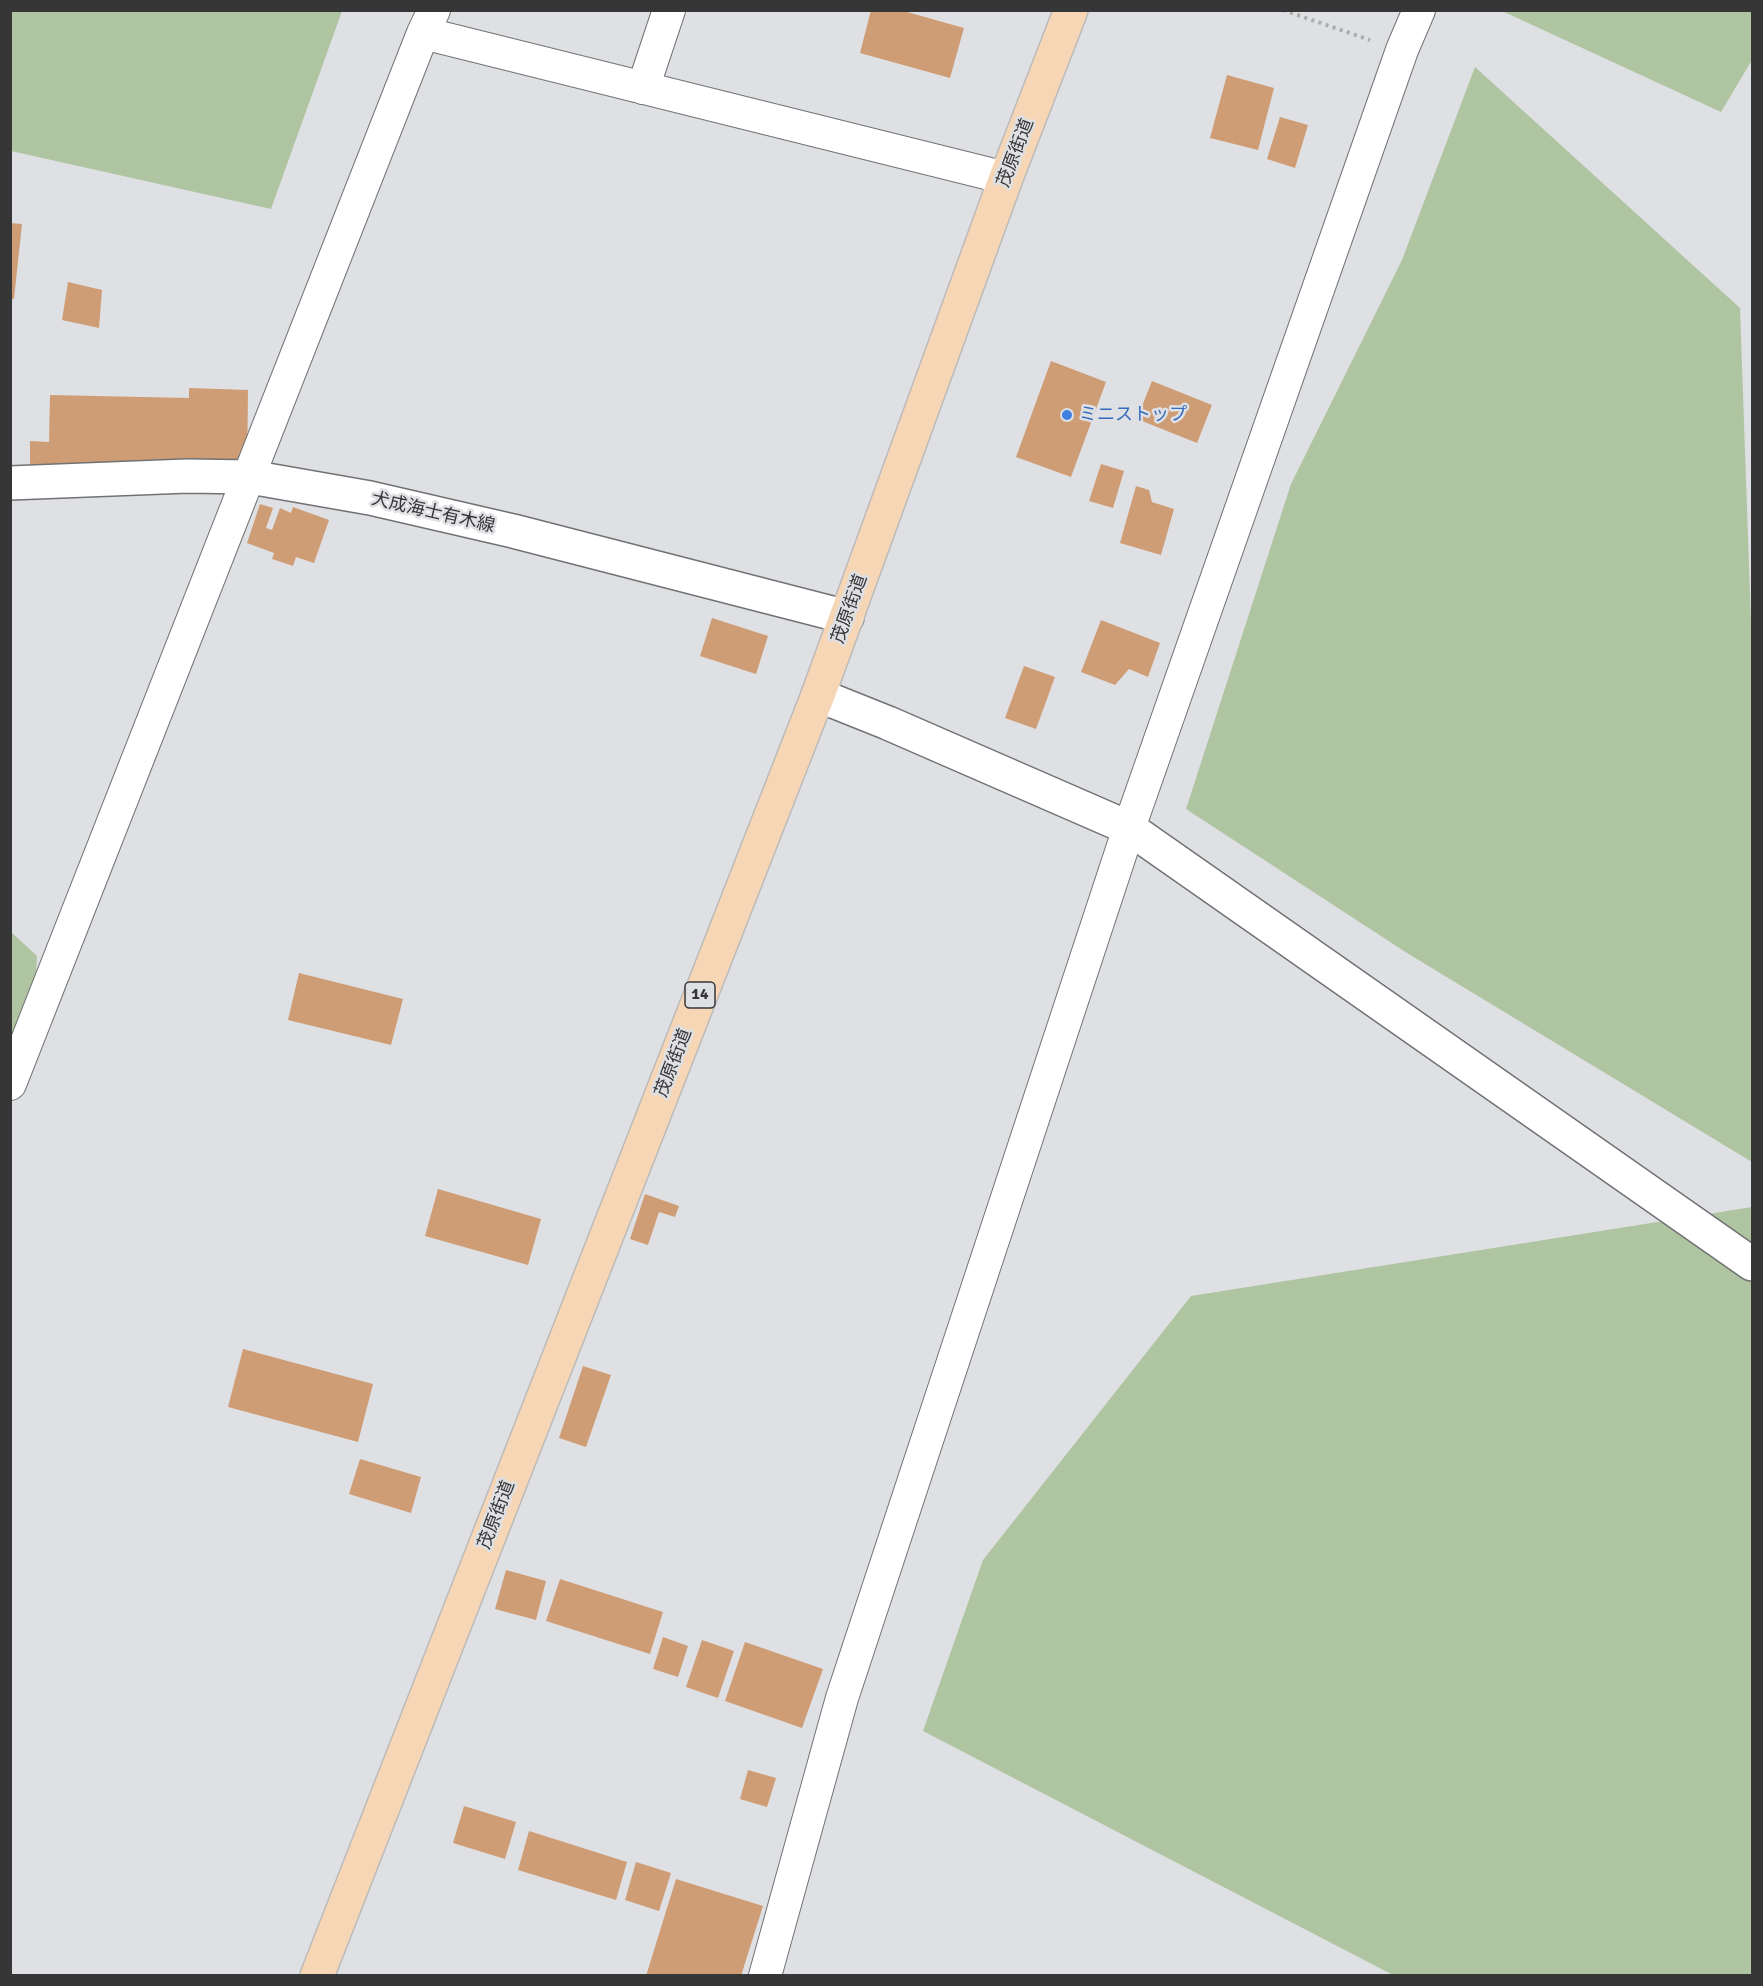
<!DOCTYPE html>
<html>
<head>
<meta charset="utf-8">
<style>
  body { margin:0 }
  #map { position:relative; width:1763px; height:1986px; overflow:hidden; background:#dfe0e3; font-family:Signika,sans-serif }
  canvas { display:block }
  .frame { position:absolute; inset:0; border:12px solid #363637; pointer-events:none }
</style>
</head>
<body>
<div id="map">
<canvas width="1763" height="1986"></canvas>
<div class="frame"></div>
</div>
<script>
const context = document.querySelector('canvas').getContext('2d');
context.lineJoin = 'round';
function fill(path, color) {
  context.fillStyle = color;
  context.fill(path, 'evenodd');
}
function toPath(rows) {
  const path = new Path2D();
  for (const r of rows) {
    path.moveTo(r[0], r[1]);
    for (let i = 2; i < r.length; i += 2) path.lineTo(r[i], r[i + 1]);
  }
  return path;
}
function strokePath(path, color, width, dash) {
  context.strokeStyle = color;
  context.lineWidth = width;
  context.lineCap = dash ? 'butt' : 'round';
  context.setLineDash(dash || []);
  context.stroke(path);
}
function label(font, color, halo, rows, align = 'center') {
  context.font = font + ' Signika,"Noto Sans JP",sans-serif';
  context.lineWidth = 5;
  context.setLineDash([]);
  context.textBaseline = 'middle';
  context.strokeStyle = halo;
  context.fillStyle = color;
  for (const [text, x, y, turn = 0] of rows) {
    context.save();
    context.translate(x, y);
    context.rotate((+turn || 0) * Math.PI / 180);
    context.textAlign = isNaN(turn) ? turn : align;
    if (halo) context.strokeText(text, 0, 0);
    context.fillText(text, 0, 0);
    context.restore();
  }
}
fill(toPath([
  [11,10,342,10,342,11,271,209,11,151],
  [1502,11,1752,11,1752,60,1721,112],
  [1475,67,1740,308,1752,652,1752,1162,1407,953,1186,809,1291,484,1402,260],
  [10,931,37,956,33,1027,10,1044],
  [1752,1207,1752,1975,1393,1975,923,1731,983,1560,1191,1296]
]), '#afc4a0');
fill(toPath([
  [871,10,900,10,964,28,950,78,860,53],
  [1227,75,1274,88,1258,150,1210,138],
  [1280,117,1308,125,1295,168,1267,159],
  [10,223,22,224,14,299,10,299],
  [68,282,102,290,99,328,62,320],
  [1051,361,1106,382,1071,477,1016,457],
  [1152,381,1212,405,1197,443,1137,419],
  [189,388,248,390,247,475,30,470,30,441,49,442,50,395,189,398],
  [1101,464,1124,471,1113,508,1089,501],
  [1136,486,1149,490,1152,502,1174,509,1161,555,1120,543],
  [260,504,273,508,266,528,272,530,280,508,291,513,293,507,329,520,314,563,296,557,293,566,272,559,274,553,247,543],
  [712,618,768,636,756,674,700,656],
  [1101,620,1160,643,1148,677,1129,669,1115,685,1081,672],
  [1024,666,1055,677,1036,729,1005,718],
  [299,973,403,999,391,1045,288,1020],
  [438,1189,541,1219,528,1265,425,1236],
  [645,1194,679,1206,675,1217,659,1212,648,1245,630,1239],
  [243,1349,373,1384,358,1442,228,1407],
  [583,1366,611,1375,586,1447,559,1438],
  [360,1459,421,1477,411,1513,349,1494],
  [506,1570,546,1581,536,1620,495,1609],
  [560,1579,663,1612,650,1654,546,1621],
  [663,1637,688,1646,678,1677,653,1669],
  [702,1640,734,1651,718,1698,686,1687],
  [745,1642,823,1669,802,1728,725,1701],
  [748,1770,776,1778,767,1807,740,1799],
  [464,1806,516,1822,505,1859,453,1843],
  [529,1831,627,1862,616,1900,518,1870],
  [636,1862,671,1873,659,1911,625,1900],
  [676,1879,763,1906,741,1976,646,1976]
]), '#cf9d75');
const minor = toPath([
  [423,33,1006,178],
  [643,88,669,10],
  [10,1084,423,33,434,10],
  [765,1976,842,1698,1129,828,1402,50,1419,10]
]);
const tertiary = toPath([
  [818,695,888,723,1129,828,1752,1264]
]);
const secondary = toPath([
  [10,483,187,476,250,477,370,498,513,531,847,617]
]);
const primary = toPath([
  [317,1976,818,695,1006,178,1071,10]
]);
strokePath(minor, '#717274', 34);
strokePath(tertiary, '#717274', 36);
strokePath(secondary, '#717274', 36);
strokePath(primary, '#bbb', 36);
strokePath(toPath([
  [1283,10,1370,40]
]), '#abacae', 4, [3, 4.5]);
strokePath(minor, '#fff', 32);
strokePath(tertiary, '#fff', 33);
strokePath(secondary, '#fff', 33);
strokePath(primary, '#f6d6b4', 33);
for (const [x, y, r, color] of [
  [1067,415,6,"#3f7fe0"]
]) {
  const dot = new Path2D();
  dot.arc(x, y, r, 0, 2 * Math.PI);
  context.fillStyle = color;
  context.fill(dot);
  strokePath(dot, '#dfe0e3', 2);
}
for (const [x, y, w] of [
  [700,995,30]
]) {
  const box = new Path2D();
  box.roundRect(x - w / 2, y - 13, w, 26, 4.5);
  context.fillStyle = '#dfe0e3';
  context.fill(box);
  strokePath(box, '#363637', 1.5);
}
label('bold 16px', '#363637', null, [
  ["14",700,995]
]);
label('18px', '#363637', '#dfe0e3', [
  ["茂原街道",1016,153,-69],
  ["犬成海士有木線",433,513,13],
  ["茂原街道",850,609,-70],
  ["茂原街道",674,1063,-69],
  ["茂原街道",497,1515,-69]
]);
label('18px', '#366cbe', '#dfe0e3', [
  ["ミニストップ",1079,415]
], 'left');
</script>
</body>
</html>
